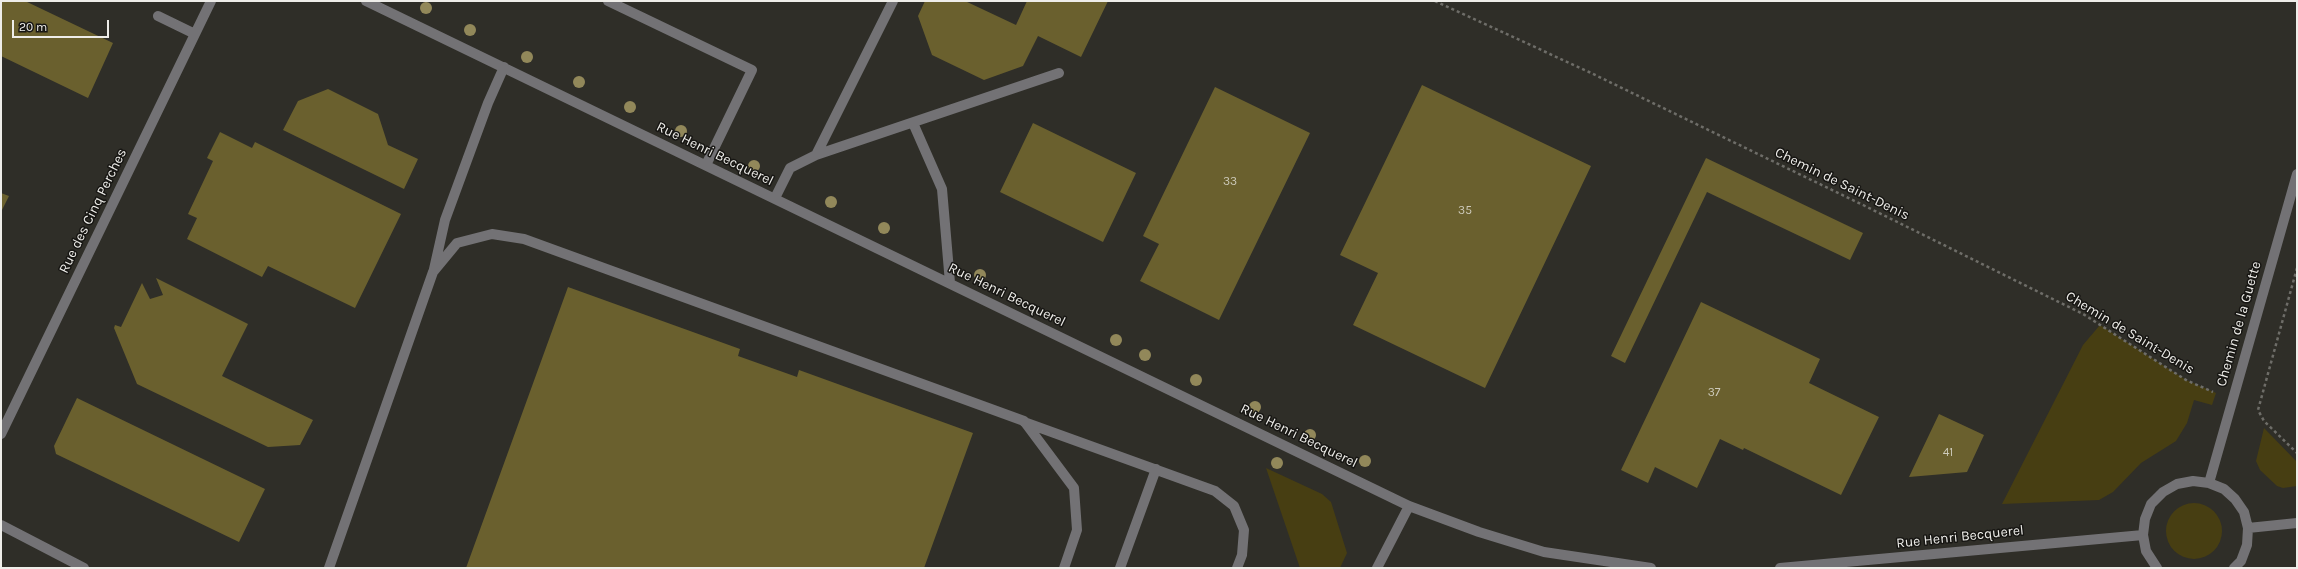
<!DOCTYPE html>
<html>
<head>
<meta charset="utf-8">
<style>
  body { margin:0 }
  #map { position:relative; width:2298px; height:569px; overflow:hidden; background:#2f2e28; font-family:Karla,sans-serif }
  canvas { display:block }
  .frame { position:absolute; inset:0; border:2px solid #eeede9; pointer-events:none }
  .scale { position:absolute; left:12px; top:20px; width:97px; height:18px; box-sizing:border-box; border:2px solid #eeede9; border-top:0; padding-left:5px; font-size:12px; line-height:14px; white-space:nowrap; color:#eeede9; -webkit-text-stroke:3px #171613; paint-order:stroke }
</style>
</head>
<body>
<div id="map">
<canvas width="2298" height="569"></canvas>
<div class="frame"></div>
<div class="scale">20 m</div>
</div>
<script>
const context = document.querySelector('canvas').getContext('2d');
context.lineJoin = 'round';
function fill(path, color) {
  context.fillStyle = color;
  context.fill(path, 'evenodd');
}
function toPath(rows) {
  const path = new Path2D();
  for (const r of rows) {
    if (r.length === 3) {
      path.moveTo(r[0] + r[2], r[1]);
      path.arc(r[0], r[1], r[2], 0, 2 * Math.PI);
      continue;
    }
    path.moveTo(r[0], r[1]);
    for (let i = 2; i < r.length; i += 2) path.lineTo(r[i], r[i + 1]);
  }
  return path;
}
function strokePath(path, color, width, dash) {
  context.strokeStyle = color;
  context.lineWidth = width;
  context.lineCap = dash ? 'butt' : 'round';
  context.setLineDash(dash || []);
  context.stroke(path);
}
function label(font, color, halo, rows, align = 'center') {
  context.font = font + ' Karla,sans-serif';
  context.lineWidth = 3;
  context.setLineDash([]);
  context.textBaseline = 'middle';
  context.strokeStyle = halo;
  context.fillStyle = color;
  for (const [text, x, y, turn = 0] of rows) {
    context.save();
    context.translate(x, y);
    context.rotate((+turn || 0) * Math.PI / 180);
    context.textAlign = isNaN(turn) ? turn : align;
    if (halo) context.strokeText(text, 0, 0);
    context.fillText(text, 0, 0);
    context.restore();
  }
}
fill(toPath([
  [2100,325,2186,380,2216,393,2212,405,2194,400,2187,423,2176,441,2141,463,2113,492,2099,500,2002,504,2083,345],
  [2264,428,2297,462,2297,486,2283,488,2277,486,2260,470,2256,461],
  [1266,468,1322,494,1331,502,1347,553,1340,568,1300,568],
  [2194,531,28]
]), '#473e12');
fill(toPath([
  [1,1,25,1,113,43,88,98,1,56],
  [925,1,965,1,1016,25,1027,1,1108,1,1081,57,1038,36,1023,66,984,80,932,55,918,16],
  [1422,85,1591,166,1485,388,1353,325,1378,273,1340,255],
  [1215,87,1310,133,1219,320,1140,281,1159,244,1143,236],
  [328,89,378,114,388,145,418,159,404,189,283,130,298,101],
  [1033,123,1136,173,1103,242,1000,192],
  [220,132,252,148,255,142,401,214,355,308,268,266,262,277,187,239,197,218,188,214,213,161,207,158],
  [1706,158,1863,233,1850,260,1707,192,1625,363,1611,356],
  [1,193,9,196,1,212],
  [156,278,248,324,222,376,313,420,300,445,268,447,137,384,114,328,115,325,121,327,142,283,150,299,163,295],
  [568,287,740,349,738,356,797,377,799,370,973,433,924,568,466,568],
  [1701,302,1820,359,1809,383,1879,417,1841,495,1744,448,1743,450,1720,439,1697,488,1655,467,1648,483,1621,470],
  [77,398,265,489,239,542,56,454,54,446],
  [1939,414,1984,435,1967,472,1909,477]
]), '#6a602e');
strokePath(toPath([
  [1435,1,1589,72,1865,206,2083,314,2186,380,2213,392],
  [2297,268,2258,410,2264,421,2297,453]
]), '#6e6d68', 2.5, [3, 3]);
strokePath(toPath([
  [366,1,1409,506,1479,532,1544,552,1651,568],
  [608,1,752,70,706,165],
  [158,16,195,34],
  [913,123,942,189,950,283],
  [816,155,893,1],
  [775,198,790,168,816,155,1059,73],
  [434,269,445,220,488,103,504,67],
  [1024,422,1215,491,1234,506,1244,530,1242,555,1237,568],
  [1,434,211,1],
  [2209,483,2297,174],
  [1,525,84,568],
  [2248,528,2297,523],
  [329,568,433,272,457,243,492,234,524,239,1024,421,1074,488,1077,530,1064,568],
  [1120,568,1156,469],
  [1377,568,1409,506],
  [1780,568,2143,535],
  [2157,568,2146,551,2143,535,2145,519,2151,504,2163,492,2177,484,2193,481,2209,483,2224,489,2235,499,2244,512,2248,528,2247,545,2241,561,2234,568]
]), '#737275', 10);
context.fillStyle = '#92885a';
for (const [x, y] of [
  [426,8],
  [470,30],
  [527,57],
  [579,82],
  [630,107],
  [681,131],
  [754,166],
  [831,202],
  [884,228],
  [980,275],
  [1116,340],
  [1145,355],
  [1196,380],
  [1255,407],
  [1310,435],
  [1365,461],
  [1277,463]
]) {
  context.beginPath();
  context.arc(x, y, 6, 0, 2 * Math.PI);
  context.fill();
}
label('12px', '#cdcaba', null, [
  ["33",1230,182],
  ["35",1465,211],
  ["37",1714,393],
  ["41",1948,453]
]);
label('14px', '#eeede9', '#171613', [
  ["Rue Henri Becquerel",715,154,26],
  ["Chemin de Saint-Denis",1842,184,26],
  ["Rue des Cinq Perches",93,211,-64],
  ["Rue Henri Becquerel",1007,295,26],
  ["Chemin de la Guette",2239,324,-74],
  ["Chemin de Saint-Denis",2130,333,31],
  ["Rue Henri Becquerel",1299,436,26],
  ["Rue Henri Becquerel",1960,537,-6]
]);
</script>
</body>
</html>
